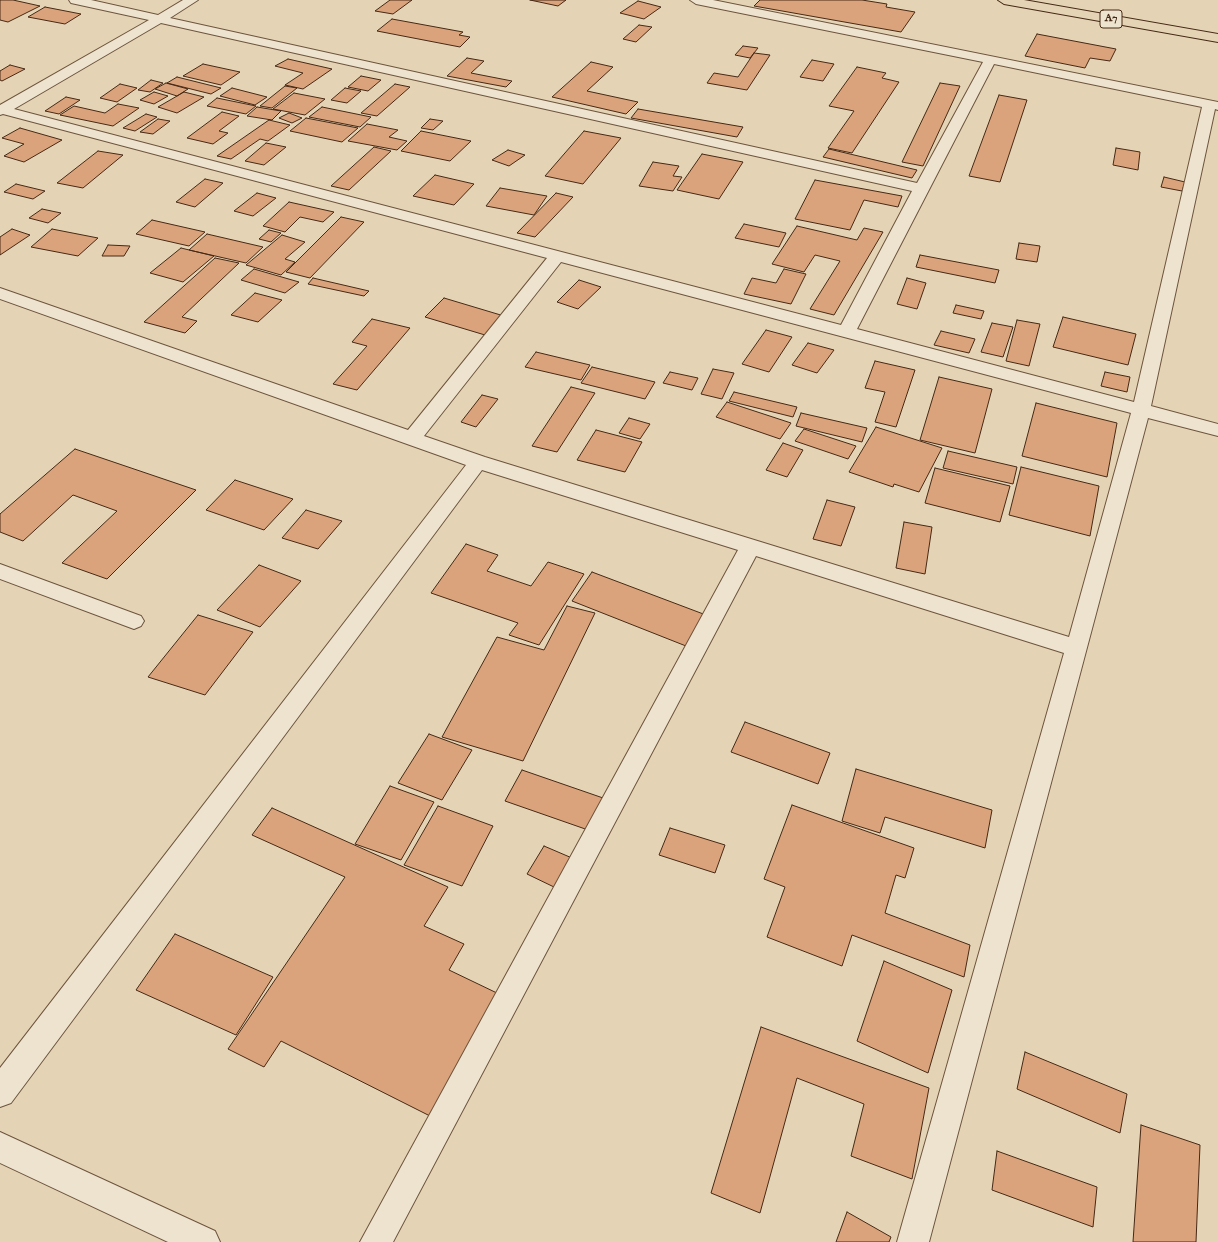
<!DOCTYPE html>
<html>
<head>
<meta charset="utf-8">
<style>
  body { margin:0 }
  canvas { display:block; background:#e4d4b5 }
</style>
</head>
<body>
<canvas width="1218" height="1242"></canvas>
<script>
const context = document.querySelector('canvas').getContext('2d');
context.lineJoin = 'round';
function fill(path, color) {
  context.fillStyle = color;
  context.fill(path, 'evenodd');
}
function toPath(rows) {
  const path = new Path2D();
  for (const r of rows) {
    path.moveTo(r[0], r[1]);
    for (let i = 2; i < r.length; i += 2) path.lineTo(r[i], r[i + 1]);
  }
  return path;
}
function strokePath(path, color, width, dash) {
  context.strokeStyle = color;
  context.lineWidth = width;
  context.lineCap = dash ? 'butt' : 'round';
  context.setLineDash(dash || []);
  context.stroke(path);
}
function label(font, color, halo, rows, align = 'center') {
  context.font = font + ' "IM FELL English",serif';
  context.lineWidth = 4;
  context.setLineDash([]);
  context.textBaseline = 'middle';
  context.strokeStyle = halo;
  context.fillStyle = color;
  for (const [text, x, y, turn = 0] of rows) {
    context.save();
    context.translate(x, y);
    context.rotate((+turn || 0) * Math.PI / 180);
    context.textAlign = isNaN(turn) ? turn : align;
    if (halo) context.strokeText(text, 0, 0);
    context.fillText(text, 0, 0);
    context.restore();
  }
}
const building = toPath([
  [0,0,13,0,40,6,8,22,0,20,0,0],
  [390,0,412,0,393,14,375,11,390,0],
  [530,0,566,0,558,6,530,0],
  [760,0,862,0,887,4,886,7,915,12,901,32,754,6,760,0],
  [638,1,661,7,644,19,620,13,638,1],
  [45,7,81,14,65,24,28,17,45,7],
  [392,19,463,32,459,35,470,37,460,47,377,31,392,19],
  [639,25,652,27,636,42,623,39,639,25],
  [1037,34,1116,49,1110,61,1090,58,1085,68,1025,56,1037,34],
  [743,46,758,48,750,58,735,55,743,46],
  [754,53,770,55,747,90,707,83,714,73,738,77,754,53],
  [467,58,484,61,471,73,512,81,506,87,447,76,467,58],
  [288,59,332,69,303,89,285,85,303,73,275,66,288,59],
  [812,60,834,64,823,81,800,77,812,60],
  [591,62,613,67,587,91,638,102,626,114,552,97,591,62],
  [203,64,240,72,221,85,183,76,203,64],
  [10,65,25,69,2,81,0,80,0,71,10,65],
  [857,67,886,73,882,78,899,82,852,153,828,148,854,111,829,106,857,67],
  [361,76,381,80,368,91,348,87,361,76],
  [177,77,221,88,211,94,167,83,177,77],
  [151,80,163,83,150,92,138,90,151,80],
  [166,83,188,89,177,96,155,89,166,83],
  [940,83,960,86,923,166,902,162,940,83],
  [120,84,137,88,117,102,100,98,120,84],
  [395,84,410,87,377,116,361,113,395,84],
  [285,86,297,88,272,108,260,106,285,86],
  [232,88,267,97,255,105,220,96,232,88],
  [345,88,361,91,347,103,331,100,345,88],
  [154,92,168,96,154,104,140,100,154,92],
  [184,92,204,97,177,113,158,107,184,92],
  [294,93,325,99,305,115,273,109,294,93],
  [999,95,1027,100,1000,182,969,176,999,95],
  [66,97,80,100,59,114,45,111,66,97],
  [217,98,256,106,246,114,207,106,217,98],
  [118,104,139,108,113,126,60,115,74,106,105,113,118,104],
  [257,107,281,111,272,120,247,116,257,107],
  [322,107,371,117,360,127,309,117,322,107],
  [638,109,743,127,737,137,631,118,638,109],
  [222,112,239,116,219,131,228,133,213,144,187,138,222,112],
  [289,113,302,118,292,123,279,118,289,113],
  [146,114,157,117,135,131,123,128,146,114],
  [306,118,358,128,342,142,290,131,306,118],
  [158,119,170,121,153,134,140,132,158,119],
  [430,119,443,121,433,130,421,128,430,119],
  [269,120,290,125,268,141,260,139,231,159,217,156,269,120],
  [367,124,398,130,389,137,407,141,397,150,348,141,367,124],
  [20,128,62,140,24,162,4,156,24,144,2,138,20,128],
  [421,131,471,141,450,161,401,151,421,131],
  [584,131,621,138,583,184,545,176,584,131],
  [266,143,286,147,264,165,245,161,266,143],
  [374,147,391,151,349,190,331,186,374,147],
  [1116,148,1140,152,1138,170,1113,165,1116,148],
  [829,149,917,170,912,178,823,157,829,149],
  [508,150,525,155,509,166,492,160,508,150],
  [98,151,123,155,83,188,57,183,98,151],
  [702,154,743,162,719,199,677,190,702,154],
  [653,162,679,166,673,176,682,177,673,191,639,186,653,162],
  [435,175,474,184,454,205,413,196,435,175],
  [1164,177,1185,182,1182,191,1161,187,1164,177],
  [205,179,223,183,195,207,176,202,205,179],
  [815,180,902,196,898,207,864,200,850,230,795,219,815,180],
  [16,184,45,191,33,199,4,192,16,184],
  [500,188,547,196,534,215,486,206,500,188],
  [257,193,276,198,253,216,234,211,257,193],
  [556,193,573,197,535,237,517,233,556,193],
  [289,202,334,212,323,222,300,217,285,232,263,226,289,202],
  [42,209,61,213,48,223,29,218,42,209],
  [341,217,364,222,310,278,286,272,341,217],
  [152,220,205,232,189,246,136,234,152,220],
  [744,224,786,233,779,247,735,238,744,224],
  [797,226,857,240,864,228,883,232,834,315,810,309,840,261,815,255,804,272,772,264,797,226],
  [12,229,30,235,0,255,0,237,12,229],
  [52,229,98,238,78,256,31,247,52,229],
  [269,230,281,233,271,242,259,239,269,230],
  [207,234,263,247,246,263,189,250,207,234],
  [282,235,305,242,285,259,295,262,281,275,246,265,282,235],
  [1019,243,1040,246,1037,262,1016,259,1019,243],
  [108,245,130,246,124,256,102,256,108,245],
  [181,248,214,256,183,282,150,273,181,248],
  [920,255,999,270,995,283,916,267,920,255],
  [215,258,239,263,182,317,197,321,185,333,144,322,215,258],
  [254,269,299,282,285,293,241,280,254,269],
  [784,269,806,274,791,304,744,294,752,278,776,283,784,269],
  [313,278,369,291,364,296,308,284,313,278],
  [907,278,926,283,917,309,897,304,907,278],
  [579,280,601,287,578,309,557,302,579,280],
  [255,293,282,300,258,322,231,315,255,293],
  [444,298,504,316,485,335,425,317,444,298],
  [956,305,984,311,981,319,953,313,956,305],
  [1063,317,1136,334,1128,365,1053,347,1063,317],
  [372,319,410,328,357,390,333,384,367,346,352,342,372,319],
  [1017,320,1040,324,1029,366,1006,361,1017,320],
  [992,323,1013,327,1003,357,981,352,992,323],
  [766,330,792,337,769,372,742,364,766,330],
  [941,331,975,339,969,353,934,345,941,331],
  [808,343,834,350,817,373,792,365,808,343],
  [536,352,590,365,581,380,525,367,536,352],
  [875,361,915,370,896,427,875,422,885,392,865,388,875,361],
  [592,367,655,382,645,399,581,383,592,367],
  [713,369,734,373,722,399,701,394,713,369],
  [670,372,698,378,692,390,663,383,670,372],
  [1105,372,1130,377,1127,392,1101,386,1105,372],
  [939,377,992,389,975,453,920,440,939,377],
  [571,387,595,393,557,452,532,446,571,387],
  [734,392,797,407,793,417,729,401,734,392],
  [482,395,498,399,476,427,461,422,482,395],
  [727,402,791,423,780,439,716,417,727,402],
  [1036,403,1117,423,1107,477,1022,456,1036,403],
  [801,413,867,428,862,442,796,426,801,413],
  [629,418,650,424,640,439,619,433,629,418],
  [876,427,942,448,919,492,894,484,893,487,849,472,876,427],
  [804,429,856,446,848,459,795,441,804,429],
  [596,430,642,442,625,472,577,460,596,430],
  [783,443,803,450,787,477,766,470,783,443],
  [75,449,196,490,107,579,62,563,117,511,73,495,23,541,0,532,0,514,75,449],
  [948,451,1017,467,1013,484,943,468,948,451],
  [1021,467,1099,486,1090,536,1009,515,1021,467],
  [935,468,1010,486,1000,522,925,503,935,468],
  [235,480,293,499,264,530,206,510,235,480],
  [827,500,855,507,841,546,813,539,827,500],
  [306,510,342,521,318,549,282,538,306,510],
  [904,522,932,527,925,574,896,568,904,522],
  [466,544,498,555,487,571,531,586,548,562,584,574,539,645,509,635,518,623,431,593,466,544],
  [259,565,301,581,260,627,217,610,259,565],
  [592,572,706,615,686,646,572,601,592,572],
  [567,606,595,613,523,761,442,737,497,637,544,650,567,606],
  [198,615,253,632,205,695,148,677,198,615],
  [745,722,830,753,818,784,731,752,745,722],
  [429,734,472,750,442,800,398,783,429,734],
  [856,769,992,810,985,848,885,817,880,833,842,821,856,769],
  [522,770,606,799,591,831,505,801,522,770],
  [390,786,434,802,401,860,355,844,390,786],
  [792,805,914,848,905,878,896,875,885,913,970,945,964,977,852,935,842,966,767,937,785,887,764,879,792,805],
  [438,806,493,826,462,886,404,865,438,806],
  [272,808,448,887,424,926,464,944,449,970,499,994,432,1117,281,1041,264,1067,228,1049,345,877,252,835,272,808],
  [670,828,725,845,715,873,659,855,670,828],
  [544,846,572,858,554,887,527,874,544,846],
  [175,934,273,977,236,1035,136,990,175,934],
  [884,961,952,990,928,1073,857,1041,884,961],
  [761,1027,929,1088,912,1179,851,1156,864,1104,797,1078,760,1213,711,1193,761,1027],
  [1025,1052,1127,1094,1120,1133,1017,1089,1025,1052],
  [1141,1125,1200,1145,1196,1242,1133,1242,1141,1125],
  [997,1151,1097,1187,1093,1227,992,1190,997,1151],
  [847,1212,891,1237,889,1242,836,1242,847,1212]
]);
fill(building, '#daa37c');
strokePath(building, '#462915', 1);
const service = toPath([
  [0,564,141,616,144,621,141,626,134,629,0,579,0,564]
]);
const minor = toPath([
  [69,0,91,0,158,15,183,0,198,0,170,18,917,183,983,62,696,4,690,0,713,0,1218,102,1218,110,1215,109,1151,406,1218,424,1218,436,1148,418,929,1242,897,1242,1064,653,756,556,393,1242,360,1242,738,550,482,470,11,1103,0,1107,0,1068,466,465,0,299,0,288,408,430,547,258,3,114,0,115,0,105,149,20,71,3,69,0],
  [161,23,912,191,841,325,14,109,161,23],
  [994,64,1202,107,1134,402,857,329,994,64],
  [561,262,1131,413,1069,637,485,457,424,436,561,262],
  [0,1132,215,1231,220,1242,168,1242,0,1163,0,1132]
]);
const trunk = toPath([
  [998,0,1024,0,1218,34,1218,42,1004,4,998,0]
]);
strokePath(service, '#6e543d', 2);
strokePath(minor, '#6e543d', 2);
strokePath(trunk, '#462915', 2);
fill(service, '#ede3cf');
fill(minor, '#ede3cf');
fill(trunk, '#e4d4b5');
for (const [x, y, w] of [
  [1111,19,22]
]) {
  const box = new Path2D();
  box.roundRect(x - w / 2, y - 9, w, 18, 3);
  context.fillStyle = '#ede3cf';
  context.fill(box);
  strokePath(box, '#462915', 1);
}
label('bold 11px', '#462915', null, [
  ["A7",1111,19]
]);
</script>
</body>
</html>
